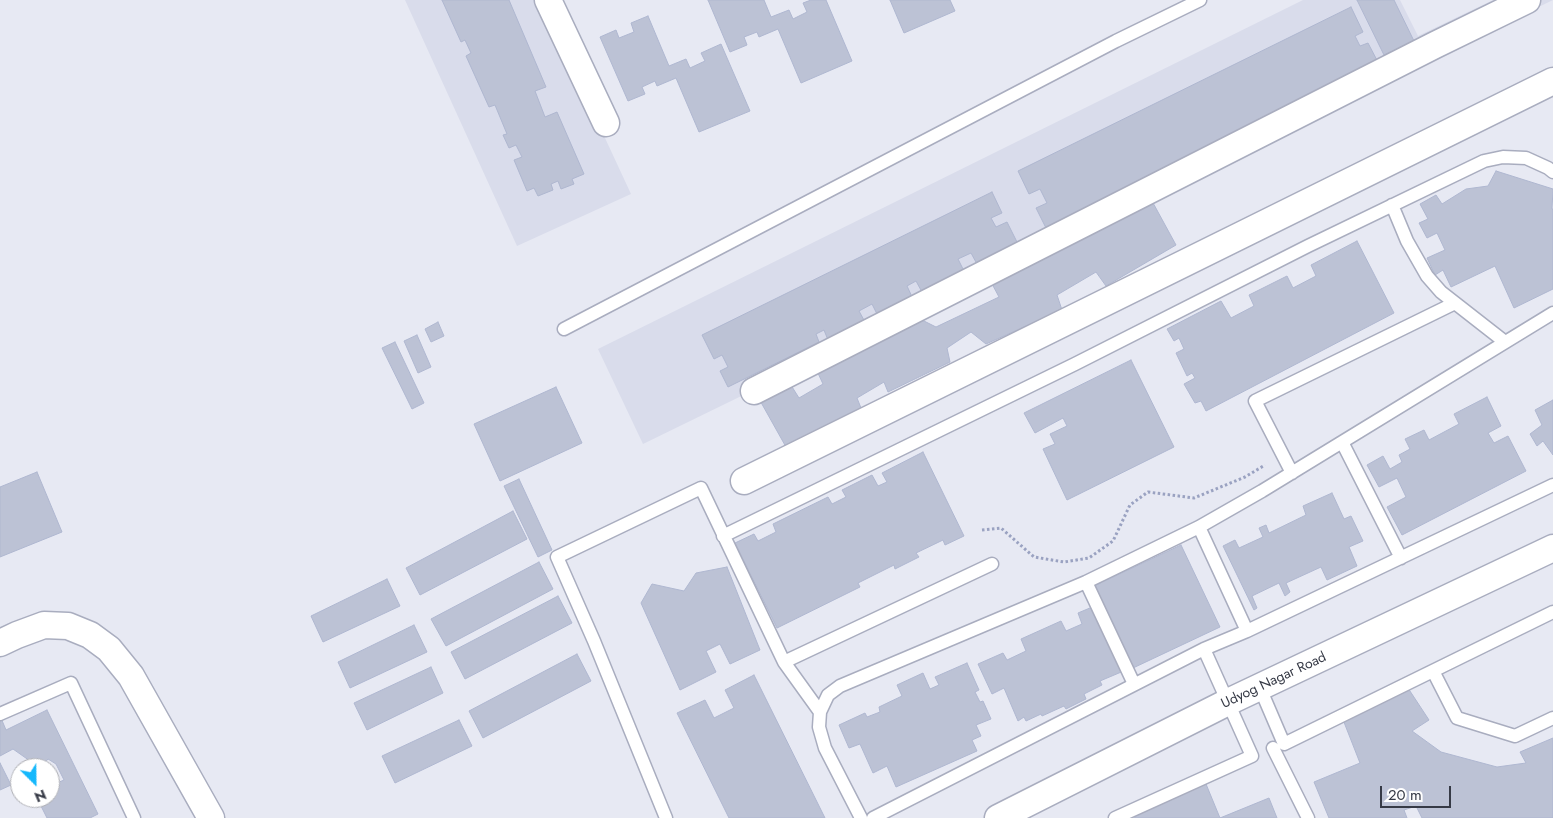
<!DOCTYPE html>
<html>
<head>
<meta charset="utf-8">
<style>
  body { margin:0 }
  #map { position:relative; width:1553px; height:818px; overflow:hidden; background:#e7e9f3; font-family:Jost,sans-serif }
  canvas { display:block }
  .north { position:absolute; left:10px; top:758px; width:50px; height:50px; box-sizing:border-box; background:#fff; border:1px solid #afb0b5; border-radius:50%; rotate:157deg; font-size:14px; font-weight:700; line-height:20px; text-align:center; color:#363a46 }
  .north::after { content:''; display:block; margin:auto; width:18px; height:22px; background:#15b8fc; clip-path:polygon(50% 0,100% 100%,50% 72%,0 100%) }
  .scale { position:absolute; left:1380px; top:786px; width:71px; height:22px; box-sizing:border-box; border:2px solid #363a46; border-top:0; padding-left:6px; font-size:15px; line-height:18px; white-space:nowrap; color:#363a46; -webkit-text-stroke:4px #fff; paint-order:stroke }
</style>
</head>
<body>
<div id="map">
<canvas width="1553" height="818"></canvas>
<div class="north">N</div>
<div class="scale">20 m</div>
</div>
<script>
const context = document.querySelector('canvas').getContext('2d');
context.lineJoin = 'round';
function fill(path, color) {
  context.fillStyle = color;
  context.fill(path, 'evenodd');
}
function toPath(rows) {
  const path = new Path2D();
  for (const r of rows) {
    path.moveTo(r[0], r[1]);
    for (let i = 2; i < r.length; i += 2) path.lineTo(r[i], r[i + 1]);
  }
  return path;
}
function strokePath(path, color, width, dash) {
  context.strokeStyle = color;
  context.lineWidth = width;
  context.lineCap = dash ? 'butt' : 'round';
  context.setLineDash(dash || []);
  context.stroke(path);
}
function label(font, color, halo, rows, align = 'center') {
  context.font = font + ' Jost,sans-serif';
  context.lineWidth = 4;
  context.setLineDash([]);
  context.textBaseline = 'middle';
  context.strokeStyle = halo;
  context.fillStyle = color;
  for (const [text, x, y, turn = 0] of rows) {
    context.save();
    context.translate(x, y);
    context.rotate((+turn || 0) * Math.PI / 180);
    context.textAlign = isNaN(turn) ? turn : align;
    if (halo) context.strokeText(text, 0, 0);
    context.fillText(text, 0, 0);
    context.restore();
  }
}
fill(toPath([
  [405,0,541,0,631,194,517,246],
  [1303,0,1400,0,1418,36,1493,0,1553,0,643,444,598,349]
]), '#d9dceb');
const building = toPath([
  [442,0,509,0,546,87,535,91,545,117,557,112,584,174,572,179,574,184,561,189,558,181,551,184,553,190,538,196,534,188,527,191,514,160,522,157,516,145,509,148,503,135,507,134,495,105,489,107,466,56,471,53,465,40,461,42,442,0],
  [708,0,764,0,771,17,789,10,793,19,807,12,803,3,811,0,826,0,852,61,801,83,778,29,759,37,757,32,744,37,747,45,730,52,708,0],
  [890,0,950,0,955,11,904,33,890,0],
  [1357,0,1394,0,1414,41,1384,55,1357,0],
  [1351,7,1363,32,1355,36,1360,46,1368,43,1380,66,1047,230,1036,208,1047,203,1040,189,1029,194,1018,171,1351,7],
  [648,16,669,66,686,59,690,68,705,61,701,53,721,44,750,111,699,132,676,78,657,86,655,81,642,87,645,94,628,101,600,37,616,30,619,38,634,32,631,23,648,16],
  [1496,171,1553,189,1552,209,1553,209,1553,289,1514,308,1495,266,1451,287,1443,270,1435,275,1427,258,1445,250,1437,233,1427,238,1419,223,1428,219,1420,204,1436,195,1442,204,1466,189,1488,186,1496,171],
  [992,192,1002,213,991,218,996,227,1007,222,1018,244,977,264,971,253,958,259,964,271,922,292,916,281,907,286,913,299,878,316,872,304,859,311,865,322,828,340,824,330,816,334,819,342,728,387,720,371,728,367,722,355,714,359,702,335,992,192],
  [1152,201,1176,245,1106,286,1096,272,1057,295,1062,310,986,344,971,332,947,348,950,362,888,392,884,382,857,398,863,413,786,447,758,397,789,382,799,398,823,384,817,371,920,319,936,327,999,297,991,282,1152,201],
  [1357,241,1394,313,1206,411,1201,401,1195,403,1184,384,1195,378,1192,373,1187,376,1176,353,1184,349,1179,338,1174,341,1167,329,1221,301,1231,318,1254,306,1249,295,1287,276,1293,288,1316,276,1311,265,1357,241],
  [438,322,444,336,431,342,425,329,438,322],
  [417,335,431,367,418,373,404,341,417,335],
  [395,342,424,403,412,409,382,348,395,342],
  [1131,360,1174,447,1067,500,1043,449,1055,444,1050,434,1067,426,1063,418,1035,433,1024,413,1131,360],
  [556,387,582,443,500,481,474,424,556,387],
  [1487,397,1501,426,1488,433,1494,443,1508,436,1526,471,1402,535,1387,507,1406,497,1397,478,1379,487,1367,465,1383,456,1390,469,1402,462,1399,455,1410,449,1405,439,1424,430,1429,440,1459,424,1454,414,1487,397],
  [1553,400,1553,455,1543,441,1537,446,1530,434,1542,425,1535,410,1553,400],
  [923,452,964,536,945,545,943,540,916,553,919,557,895,569,894,565,858,583,860,587,777,628,735,543,754,534,758,541,776,532,773,524,828,497,832,504,846,497,842,490,872,475,878,486,887,482,882,473,923,452],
  [37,472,62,532,0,557,0,487,37,472],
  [519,479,552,550,538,557,504,486,519,479],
  [1332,493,1344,519,1351,516,1363,541,1349,547,1357,566,1327,580,1321,567,1286,583,1290,592,1285,596,1279,583,1252,596,1257,608,1254,610,1223,546,1235,540,1239,548,1263,537,1259,528,1266,525,1269,533,1306,515,1303,506,1332,493],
  [513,511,527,539,420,595,406,568,513,511],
  [1181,545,1220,627,1133,668,1094,586,1181,545],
  [539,562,553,589,446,646,431,619,539,562],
  [727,567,760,650,730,664,720,644,706,651,716,672,680,690,641,603,652,584,684,591,696,573,727,567],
  [387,579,400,606,323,642,311,616,387,579],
  [558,596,572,623,465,679,451,652,558,596],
  [1097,605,1126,670,1100,681,1102,685,1084,694,1086,699,1066,709,1064,706,1042,716,1041,714,1026,721,1024,717,1018,721,1004,688,992,694,978,664,1003,653,1007,660,1026,651,1021,639,1061,621,1066,631,1082,624,1078,613,1097,605],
  [414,625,427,652,350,688,338,662,414,625],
  [577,654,591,681,483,738,469,711,577,654],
  [967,663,979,690,975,692,980,702,983,701,991,719,976,725,981,736,972,740,977,751,896,787,887,766,873,773,860,744,849,748,839,725,865,713,867,717,880,712,879,707,902,696,897,685,923,673,930,689,939,685,935,677,967,663],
  [431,667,443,693,367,730,354,703,431,667],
  [754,675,825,818,729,818,677,713,705,700,714,718,734,708,725,690,754,675],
  [1406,685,1429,720,1412,731,1441,752,1497,767,1526,763,1520,752,1553,738,1553,818,1422,818,1416,806,1404,810,1407,818,1329,818,1314,782,1360,763,1340,712,1406,685],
  [47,710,98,814,90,818,47,818,37,798,50,798,50,786,64,780,56,764,48,759,40,768,13,749,0,756,0,719,1,718,6,730,47,710],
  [459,720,472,746,395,783,382,756,459,720],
  [0,763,11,785,0,790,0,763],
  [1206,784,1220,818,1269,798,1277,818,1135,818,1133,814,1206,784]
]);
fill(building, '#bcc2d5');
strokePath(building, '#afb7d0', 1);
const lane = toPath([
  [1392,205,1407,241,1427,276,1441,292,1505,342],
  [564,329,1116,41,1200,0],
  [1342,442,1401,558],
  [1292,473,1255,401,1455,303],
  [1199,527,1247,631],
  [723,536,1075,364,1308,246,1484,161,1503,157,1526,158,1548,168,1553,172],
  [1086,582,1134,684],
  [784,662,992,564],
  [1433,671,1457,718,1515,736,1553,718],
  [1260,688,1284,744,1553,612],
  [0,714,71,683,134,818],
  [1273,748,1308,818],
  [666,818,594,641,557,557,701,488,784,662,820,712],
  [861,818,825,748,819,727,820,712,828,695,840,686,1086,582,1199,527,1262,491,1553,313],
  [873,818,1204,649,1247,631,1553,485],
  [1115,818,1252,756,1204,649]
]);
const street = toPath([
  [548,0,606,123],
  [754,391,1435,45,1527,0],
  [744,481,1553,81],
  [0,643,17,635,44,625,68,626,90,635,109,649,131,676,211,818],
  [998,818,1228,702,1553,548]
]);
strokePath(lane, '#a9adbf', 15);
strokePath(street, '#a9adbf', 29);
strokePath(toPath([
  [982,530,1001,528,1034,557,1064,562,1089,558,1113,541,1130,505,1148,492,1194,498,1245,477,1265,465]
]), '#9aa2c1', 3, [2.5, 2.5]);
strokePath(lane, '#fff', 12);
strokePath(street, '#fff', 26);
label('14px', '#363a46', '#fff', [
  ["Udyog Nagar Road",1274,681,-25]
]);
</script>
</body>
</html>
